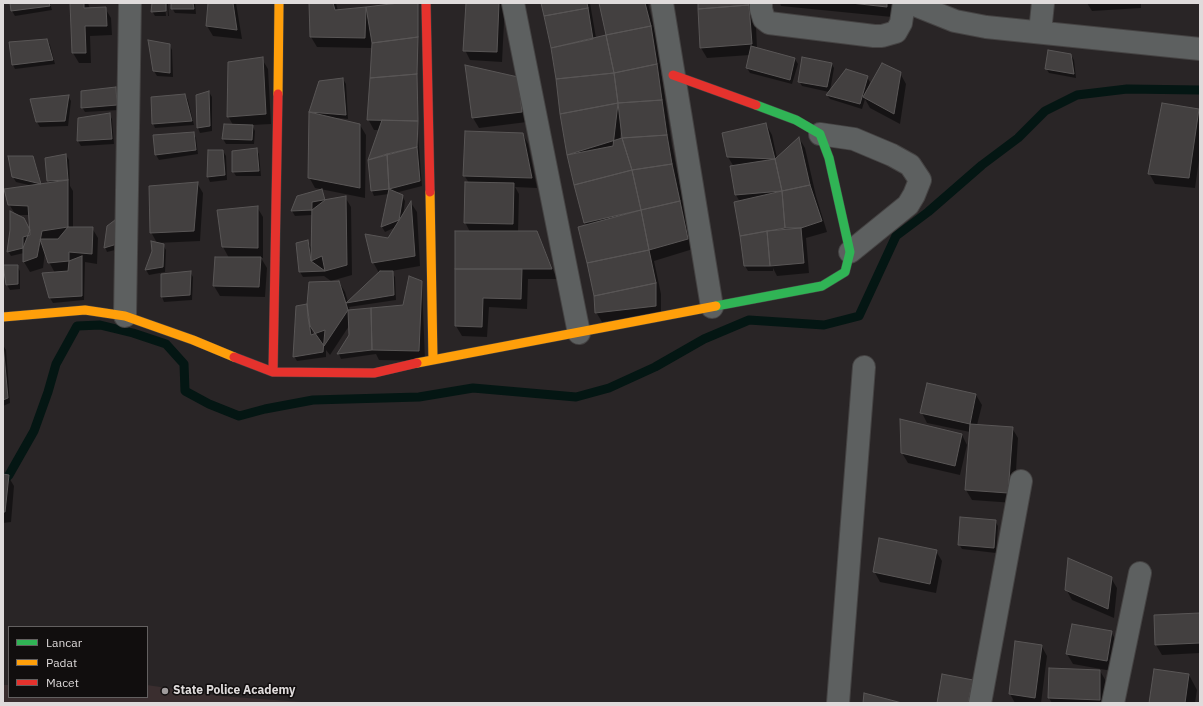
<!DOCTYPE html>
<html>
<head>
<meta charset="utf-8">
<style>
  body { margin:0 }
  #map { position:relative; width:1203px; height:706px; overflow:hidden; background:#292526; font-family:"IBM Plex Sans",sans-serif }
  canvas { display:block }
  .frame { position:absolute; inset:0; border:4px solid #dfdbdb; pointer-events:none }
  .legend { position:absolute; left:8px; top:626px; width:140px; height:72px; box-sizing:border-box; background:#110e0e; border:1px solid #636060; margin:0; padding:5px 7px; list-style:none; font-size:12px; color:#dfdbdb }
  .legend li { display:flex; align-items:center; gap:8px; height:20px }
  .legend b { width:20px; border:1px solid #636060 }
</style>
</head>
<body>
<div id="map">
<canvas width="1203" height="706"></canvas>
<div class="frame"></div>
<ul class="legend">
<li><b style="height:5px;background:#30b455"></b>Lancar</li>
<li><b style="height:5px;background:#ff9f0a"></b>Padat</li>
<li><b style="height:5px;background:#e5322d"></b>Macet</li>
</ul>
</div>
<script>
const context = document.querySelector('canvas').getContext('2d');
context.lineJoin = 'round';
function fill(path, color) {
  context.fillStyle = color;
  context.fill(path, 'evenodd');
}
function toPath(rows) {
  const path = new Path2D();
  for (const r of rows) {
    path.moveTo(r[0], r[1]);
    for (let i = 2; i < r.length; i += 2) path.lineTo(r[i], r[i + 1]);
  }
  return path;
}
function strokePath(path, color, width, dash) {
  context.strokeStyle = color;
  context.lineWidth = width;
  context.lineCap = dash ? 'butt' : 'round';
  context.setLineDash(dash || []);
  context.stroke(path);
}
function label(font, color, halo, rows, align = 'center') {
  context.font = font + ' "IBM Plex Sans",sans-serif';
  context.lineWidth = 3;
  context.setLineDash([]);
  context.textBaseline = 'middle';
  context.strokeStyle = halo;
  context.fillStyle = color;
  for (const [text, x, y, turn = 0] of rows) {
    context.save();
    context.translate(x, y);
    context.rotate((+turn || 0) * Math.PI / 180);
    context.textAlign = isNaN(turn) ? turn : align;
    if (halo) context.strokeText(text, 0, 0);
    context.fillText(text, 0, 0);
    context.restore();
  }
}
fill(toPath([
  [3,685,9,685,9,697,147,697,147,685,220,696,316,703,3,703]
]), '#3a2e2f');
fill(toPath([
  [11,3,50,3,52,10,15,16,12,11],
  [70,3,88,3,90,9,105,8,111,18,112,35,90,36,91,63,79,63,73,53],
  [153,3,165,3,166,16,155,16,152,11],
  [167,3,168,3,169,16,168,16],
  [172,3,195,3,196,14,175,13,172,8],
  [209,3,236,3,242,39,213,36,207,26],
  [310,3,336,3,338,11,408,3,422,186,395,193,402,196,405,201,403,216,411,203,417,212,420,266,391,271,395,277,396,300,349,307,350,311,404,306,422,282,425,361,379,360,376,354,341,359,339,354,350,336,349,326,330,355,326,350,326,357,297,361,294,356,307,305,308,308,339,282,345,292,348,302,379,273,373,262,396,227,385,232,382,227,389,194,374,196,372,191,379,130,374,130,368,119,372,48,317,47,311,37],
  [311,327,316,334,313,335],
  [467,3,505,3,502,62,470,60,465,50],
  [542,3,590,3,596,38,607,36,604,3,648,3,656,37,672,146,693,249,654,261,661,294,661,316,602,322,596,312,587,226,585,223],
  [621,129,623,138,620,139],
  [699,3,755,3,757,49,795,59,798,64,792,84,750,73,747,68,750,55,707,58,701,48],
  [780,3,893,3,892,17,781,6],
  [1087,3,1141,3,1141,8,1092,11],
  [47,40,50,45,55,64,15,69,13,65],
  [169,44,172,50,173,77,157,76,154,71],
  [1071,55,1074,60,1076,78,1049,73,1046,68],
  [262,59,268,69,271,124,252,125,255,131,254,144,226,144,223,139,225,125,233,125,228,116],
  [831,63,834,68,830,91,867,77,870,82,868,88,900,73,906,84,900,124,870,108,865,99,862,109,830,99,827,95,829,92,802,86,799,81],
  [517,78,527,122,479,128,473,118],
  [343,79,346,84,348,119,338,118,338,120,360,125,366,135,365,198,315,188,309,177,310,112],
  [115,88,118,93,119,110,85,112,82,107],
  [209,92,212,97,212,131,200,133,198,128],
  [185,95,188,100,194,125,155,128,153,123],
  [68,96,71,101,68,126,40,127,37,122],
  [1162,104,1199,110,1200,112,1200,153,1195,188,1155,184,1149,173],
  [109,114,112,119,114,144,81,146,78,141],
  [766,124,772,135,777,158,799,138,805,148,816,196,827,232,806,238,809,273,777,276,773,268,773,271,748,271,745,266,740,202,736,195,731,167,734,167,728,157],
  [193,133,196,138,198,154,159,160,156,155,154,136],
  [523,134,528,144,537,188,515,187,519,194,518,232,536,232,542,243,557,279,528,279,527,309,489,307,487,337,462,336,456,326,470,232,465,222,469,183,464,175],
  [256,149,259,154,261,176,236,176,233,171],
  [223,151,226,156,227,180,210,182,208,177],
  [66,155,69,160,70,186,73,191,73,228,92,228,98,238,97,264,85,262,84,300,53,303,50,298,43,274,55,273,49,262,45,252,43,268,30,272,24,262,24,253,11,256,8,251,15,214,9,204,33,186,16,182,13,177,32,157,35,162,42,185,50,183,48,180],
  [16,215,30,215,31,233,24,219],
  [197,183,203,193,200,241,157,243,151,232],
  [321,190,326,200,345,197,351,207,352,275,331,281,324,276,303,277,300,272,297,244,307,241,312,249,312,215,295,216,292,211,298,197],
  [257,207,263,217,263,258,261,258,267,268,265,297,220,296,214,286,229,258,223,247],
  [115,222,118,226,119,249,107,252,105,247],
  [163,245,166,250,165,272,149,275,146,270,153,251],
  [17,266,20,271,20,289,10,290,7,285],
  [190,272,193,277,192,300,164,302,162,297,162,275],
  [3,345,6,350,10,403,3,406],
  [976,395,982,405,977,425,1012,428,1018,438,1014,503,972,500,966,490,970,432,927,423,922,413],
  [962,435,967,445,960,475,908,463,902,453],
  [3,475,8,476,14,486,11,522,3,523],
  [995,521,998,526,996,553,962,549,959,544],
  [936,551,942,561,936,593,880,582,874,571],
  [1111,578,1117,588,1114,618,1072,600,1066,589],
  [1200,614,1200,653,1162,655,1156,645],
  [1111,632,1117,642,1112,671,1073,664,1067,654],
  [1041,645,1047,656,1041,703,1015,703,1010,694],
  [1100,671,1106,681,1105,703,1052,703,1049,698],
  [1189,675,1197,690,1195,703,1150,703],
  [972,681,975,686,972,703,938,703]
]), '#0007');
strokePath(toPath([
  [3,481,9,475,34,431,48,392,56,364,77,326,100,325,133,333,166,344,184,364,185,391,209,404,239,416,265,409,313,400,419,397,473,388,576,397,609,388,655,367,704,339,749,320,824,325,859,316,896,236,928,212,982,165,1018,138,1045,111,1077,95,1127,89,1200,90]
]), '#041613', 9);
const building = toPath([
  [10,3,49,3,50,6,11,11,10,3],
  [70,3,84,3,84,8,106,7,107,26,85,26,86,53,72,53,70,3],
  [152,3,166,3,166,11,151,12,152,3],
  [171,3,193,3,194,9,171,9,171,3],
  [208,3,233,3,237,30,206,26,208,3],
  [309,3,333,3,335,10,366,7,365,38,310,37,309,3],
  [399,3,418,3,418,37,372,43,366,7,399,3],
  [466,3,499,3,497,52,463,51,466,3],
  [541,3,587,3,588,8,544,16,541,3],
  [599,3,645,3,651,26,606,35,599,3],
  [698,3,749,3,749,5,698,9,698,3],
  [851,3,887,3,887,7,851,3],
  [749,5,752,44,700,48,698,9,749,5],
  [588,8,593,39,551,48,544,16,588,8],
  [651,26,657,64,614,73,606,35,651,26],
  [606,35,614,73,556,79,551,48,606,35],
  [418,37,417,74,370,78,372,43,418,37],
  [47,39,53,60,12,65,9,42,47,39],
  [148,40,170,44,170,73,153,71,148,40],
  [751,46,795,58,790,80,746,68,751,46],
  [1048,50,1071,54,1074,74,1045,69,1048,50],
  [263,57,266,114,227,117,228,62,263,57],
  [802,57,832,63,827,87,798,82,802,57],
  [882,63,901,72,894,114,863,97,882,63],
  [657,64,662,100,618,103,614,73,657,64],
  [465,65,518,77,522,112,472,118,465,65],
  [846,69,868,76,860,104,826,95,846,69],
  [614,73,618,103,560,114,556,79,614,73],
  [417,74,418,121,367,120,370,78,417,74],
  [343,78,346,115,309,112,319,81,343,78],
  [116,87,117,105,81,108,81,91,116,87],
  [209,91,210,126,197,128,196,95,209,91],
  [185,94,192,121,152,124,151,97,185,94],
  [69,95,65,121,36,122,30,99,69,95],
  [662,100,667,135,622,138,618,103,662,100],
  [618,103,613,146,567,155,560,114,618,103],
  [1162,103,1199,109,1189,178,1148,174,1162,103],
  [309,112,360,124,360,188,308,178,309,112],
  [110,113,112,139,77,141,78,118,110,113],
  [382,120,418,121,417,147,368,160,382,120],
  [766,123,775,159,727,157,722,133,766,123],
  [224,124,253,125,252,140,222,139,224,124],
  [465,131,523,133,532,178,463,176,465,131],
  [194,132,196,150,155,155,153,135,194,132],
  [667,135,672,164,632,170,622,138,667,135],
  [799,137,810,185,782,191,775,159,799,137],
  [622,138,632,170,574,185,567,155,622,138],
  [417,147,420,181,389,189,387,154,417,147],
  [257,148,259,171,232,172,232,151,257,148],
  [208,150,223,150,225,175,207,177,208,150],
  [66,154,68,180,47,181,45,158,66,154],
  [387,154,389,189,371,191,368,160,387,154],
  [8,156,33,156,41,184,12,177,8,156],
  [775,159,782,191,735,195,730,166,775,159],
  [672,164,680,201,641,210,632,170,672,164],
  [632,170,641,210,584,223,574,185,632,170],
  [68,180,68,227,42,231,37,257,23,262,23,237,30,235,28,206,8,205,4,189,68,180],
  [198,182,194,231,150,233,149,186,198,182],
  [465,182,514,183,513,224,464,223,465,182],
  [810,185,822,221,801,228,785,228,782,191,810,185],
  [322,189,325,200,312,210,291,211,297,196,322,189],
  [389,189,403,195,399,220,381,227,389,189],
  [782,191,785,228,740,236,734,202,782,191],
  [346,196,347,265,325,271,311,261,312,202,346,196],
  [411,201,415,256,372,263,365,234,388,238,411,201],
  [680,201,688,239,649,250,641,210,680,201],
  [258,206,258,248,222,247,217,210,258,206],
  [641,210,649,250,587,263,578,227,641,210],
  [10,211,24,218,30,230,23,248,7,252,10,230,10,211],
  [115,220,117,244,104,248,107,226,115,220],
  [68,227,93,227,92,254,69,252,69,261,48,263,40,239,58,239,68,227],
  [801,228,804,263,770,266,767,231,801,228],
  [455,231,537,231,552,269,455,269,455,231],
  [767,231,770,266,744,266,740,236,767,231],
  [308,240,311,261,322,256,325,271,299,272,296,243,308,240],
  [151,241,164,244,163,267,145,270,152,251,151,241],
  [649,250,656,283,594,296,587,263,649,250],
  [82,256,82,296,49,298,42,273,68,271,69,261,82,256],
  [215,257,261,257,259,287,213,286,215,257],
  [3,265,18,265,18,284,6,285,3,265],
  [455,269,522,269,521,299,483,298,482,327,455,326,455,269],
  [191,271,190,295,161,297,161,274,191,271],
  [380,271,393,271,394,295,346,303,380,271],
  [409,276,422,281,419,351,372,350,371,308,403,305,409,276],
  [339,281,348,310,324,346,310,326,307,304,309,282,339,281],
  [656,283,656,306,595,313,594,296,656,283],
  [307,304,308,317,311,335,325,330,323,352,293,357,296,306,307,304],
  [371,308,372,350,337,354,349,335,348,310,371,308],
  [3,344,8,398,3,400,3,344],
  [927,383,976,394,970,424,920,413,927,383],
  [900,419,962,434,955,466,901,453,900,419],
  [970,424,1013,427,1008,493,965,490,970,424],
  [3,474,9,475,5,512,3,512,3,474],
  [960,517,996,520,994,548,958,545,960,517],
  [879,538,937,550,930,584,873,572,879,538],
  [1068,558,1112,577,1108,609,1065,590,1068,558],
  [1200,613,1200,643,1155,645,1154,615,1200,613],
  [1072,624,1112,631,1107,661,1066,654,1072,624],
  [1015,641,1042,645,1035,698,1009,694,1015,641],
  [1049,668,1100,670,1100,700,1048,698,1049,668],
  [1154,669,1189,674,1185,703,1149,703,1154,669],
  [942,674,973,680,968,703,937,703,942,674],
  [864,693,902,703,863,703,864,693]
]);
fill(building, '#434040');
strokePath(building, '#595656', 1);
const street = toPath([
  [513,3,579,333],
  [662,3,712,307],
  [761,3,761,9,764,19,769,23,874,36,882,36,896,32,901,23,904,3],
  [910,3,955,21,986,27,1200,49],
  [1040,32,1043,3],
  [820,134,854,139,892,155,910,165,920,180,914,195,908,205,850,252],
  [125,316,130,3],
  [838,703,864,367],
  [980,703,1021,481],
  [1113,703,1140,573]
]);
const fast = toPath([
  [716,306,822,286,845,272,850,252,829,158,820,134,796,120,756,105]
]);
const slow = toPath([
  [278,94,279,3],
  [430,192,433,360],
  [3,317,85,310,125,316,193,340,234,357],
  [417,363,716,306]
]);
const jam = toPath([
  [426,3,430,192],
  [673,75,756,105],
  [234,357,273,372,374,373,417,363],
  [273,372,278,94]
]);
strokePath(street, '#454343', 24);
strokePath(fast, '#454343', 10);
strokePath(slow, '#454343', 10);
strokePath(jam, '#454343', 10);
strokePath(street, '#5d6060', 22);
strokePath(fast, '#30b455', 9);
strokePath(slow, '#ff9f0a', 9);
strokePath(jam, '#e5322d', 9);
for (const [x, y, r, color] of [
  [165,691,4,"#9f9b9c"]
]) {
  const dot = new Path2D();
  dot.arc(x, y, r, 0, 2 * Math.PI);
  context.fillStyle = color;
  context.fill(dot);
  strokePath(dot, '#110e0e', 1.5);
}
label('bold 12px', '#dfdbdb', '#110e0e', [
  ["State Police Academy",173,691]
], 'left');
</script>
</body>
</html>
